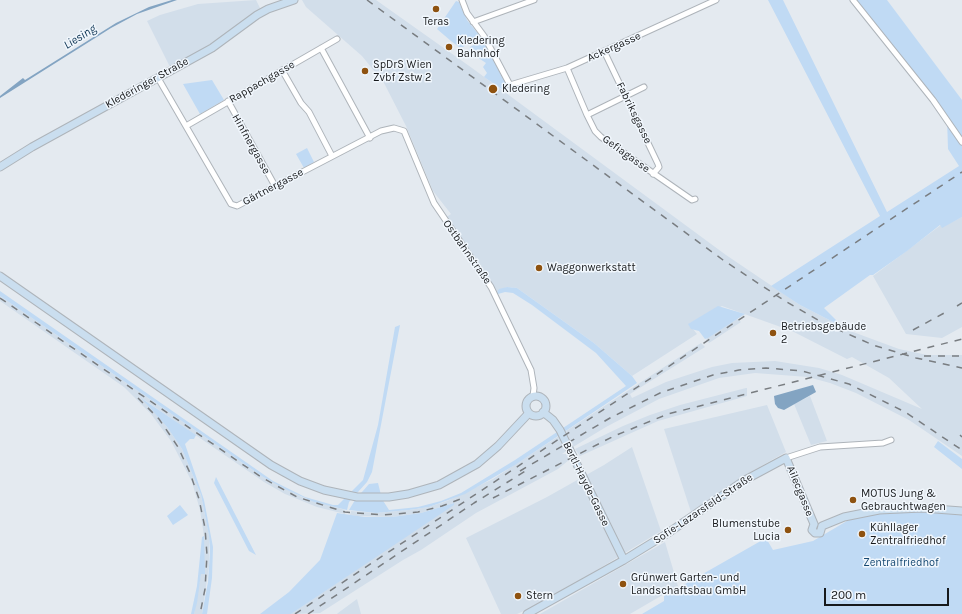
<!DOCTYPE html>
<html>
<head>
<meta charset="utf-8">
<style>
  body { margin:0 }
  #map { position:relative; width:962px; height:614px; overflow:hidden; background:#e4eaf0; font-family:Karla,sans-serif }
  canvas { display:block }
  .scale { position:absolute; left:824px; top:588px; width:125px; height:18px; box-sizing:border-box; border:2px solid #17191b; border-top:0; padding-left:5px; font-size:12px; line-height:14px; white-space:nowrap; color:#17191b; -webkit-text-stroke:3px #f1f7fd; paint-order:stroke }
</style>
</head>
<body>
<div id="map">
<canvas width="962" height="614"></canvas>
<div class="scale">200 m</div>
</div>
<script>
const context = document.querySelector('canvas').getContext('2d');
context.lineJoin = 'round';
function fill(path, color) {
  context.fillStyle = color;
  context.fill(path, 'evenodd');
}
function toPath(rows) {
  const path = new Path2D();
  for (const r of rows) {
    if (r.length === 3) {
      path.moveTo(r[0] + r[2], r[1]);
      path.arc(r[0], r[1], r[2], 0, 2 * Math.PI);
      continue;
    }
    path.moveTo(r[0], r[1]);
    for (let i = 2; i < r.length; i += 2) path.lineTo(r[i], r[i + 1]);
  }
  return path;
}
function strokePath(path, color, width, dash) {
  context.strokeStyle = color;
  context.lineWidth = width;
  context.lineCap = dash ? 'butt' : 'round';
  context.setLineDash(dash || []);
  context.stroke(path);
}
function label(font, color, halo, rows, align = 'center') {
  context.font = font + ' Karla,sans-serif';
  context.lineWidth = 3;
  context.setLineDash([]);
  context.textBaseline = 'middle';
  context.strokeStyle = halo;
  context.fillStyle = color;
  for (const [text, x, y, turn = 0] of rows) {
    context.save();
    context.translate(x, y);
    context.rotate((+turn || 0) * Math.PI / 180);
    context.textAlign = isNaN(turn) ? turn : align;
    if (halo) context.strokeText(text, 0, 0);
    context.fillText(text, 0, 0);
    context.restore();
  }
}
fill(toPath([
  [256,0,261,10,208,47,170,67,147,21,160,15,198,4],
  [302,0,376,0,472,68,726,255,800,305,853,332,899,349,927,355,962,355,962,456,909,420,856,393,830,383,808,377,755,373,719,378,659,399,606,427,573,447,566,431,701,343,705,347,630,394,632,398,666,382,712,367,732,363,775,361,819,368,842,375,922,409,889,378,852,357,847,359,792,331,722,306,689,324,697,334,632,376,594,343,517,288,507,287,497,292,474,257,445,218,451,214,433,191,406,126,384,83,362,56,306,7],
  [962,217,962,327,942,338,906,334,873,276,941,225,942,227],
  [0,296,263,477,304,498,345,510,345,514,317,507,285,494,264,482,143,399,167,427,182,449,201,495,209,536,209,566,202,614,194,614,201,573,204,574,204,536,200,510,192,482,171,441,151,414,124,387,0,301],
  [737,319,741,322,709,343,706,339],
  [746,388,747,388,747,396,658,421,580,456,575,449,623,426,650,415,680,405],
  [810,396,827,441,811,445,794,404],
  [767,405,786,452,742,477,691,512,664,429],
  [559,436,566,451,562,454,566,454,569,460,558,469,476,513,421,550,403,560,320,613,291,614,454,503,421,513,392,517,356,516,350,515,351,511,376,513,409,510,429,507,447,501,493,479],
  [632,447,661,531,587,576,526,610,517,614,501,614,466,538,547,497,604,465],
  [665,542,678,586,630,614,540,614],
  [357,599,361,614,337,614,338,613]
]), '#d2deea');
fill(toPath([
  [768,0,783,0,887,212,959,166,948,149,947,118,853,0,887,0,962,100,962,217,942,228,940,225,907,251,873,275,870,275,824,308,843,327,800,305,771,286,880,216],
  [456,1,459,2,467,20,479,35,463,47,459,47,451,41,437,29],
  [482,41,484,42,508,88,503,90,484,77,487,73,483,67,486,63,471,53,468,59,470,47],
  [212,80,224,100,200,114,183,84],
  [307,148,314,162,304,168,296,154],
  [507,287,517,288,594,343,632,376,637,383,515,465,465,494,429,507,409,510,376,513,349,510,355,500,369,484,378,483,382,499,389,510,418,507,441,501,461,493,515,460,626,386,596,353,532,305,513,293,505,292,498,294,497,292,499,289],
  [0,291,273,481,305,497,333,505,338,505,363,480,378,425,395,327,400,325,372,472,367,482,349,502,347,510,314,502,285,489,263,477,0,296],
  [718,306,745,314,708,338,705,339,699,331,691,329,688,324],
  [141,398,196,435,194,439,190,439,185,444,204,500,213,547,212,578,207,614,202,614,208,582,210,551,209,536,201,495,182,449,167,427],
  [938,441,962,459,962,469,934,447],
  [216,477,256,555,249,551,214,483],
  [454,503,454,505,291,614,260,614,289,592,320,560,337,513,365,517,392,517,421,513],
  [180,505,188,515,173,525,167,516],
  [912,511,962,514,962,614,642,614,664,601,664,596,766,538,773,550,813,541,852,518,881,513],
  [204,536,205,574,201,574,197,603,194,614,191,614,197,586,202,537]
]), '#c0daf4');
fill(toPath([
  [172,0,177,0,137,14,111,28,0,98,0,96,23,78,25,80,116,23,149,7],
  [813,385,816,392,784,410,778,408,775,404,774,396]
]), '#83a4c2');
const street = toPath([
  [462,0,467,13,484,36,510,85,567,68,716,0],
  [853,0,933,100,962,142],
  [473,22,534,0],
  [321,48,370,138],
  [604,51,658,164,659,167,653,174],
  [567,68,587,115,595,131,601,137,692,200,695,199],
  [282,70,301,103,309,112,332,156],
  [158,78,231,204,237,206,381,131,394,128,404,131,434,203,491,287,531,370,534,388,533,396],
  [228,101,275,186],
  [587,115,644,87],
  [186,126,337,39],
  [786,458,820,447,883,443,891,440]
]);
const secondary = toPath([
  [0,167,32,147,212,48,257,15,268,9,294,0],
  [0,276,271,465,300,481,324,490,357,497,389,497,408,494,439,485,477,464,498,446,529,413],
  [536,406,10],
  [543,412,553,420,560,430,624,560],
  [814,524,812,530,815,533,820,533,822,526],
  [822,526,844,517,879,510,922,508,962,511],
  [527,614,624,560,668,533,745,480,786,458,814,524]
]);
strokePath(street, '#aeb4ba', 7);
strokePath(secondary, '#aeb4ba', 9);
strokePath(street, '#fff', 5);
strokePath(secondary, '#cadeef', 7);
strokePath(toPath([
  [367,0,723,260,785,301,823,323,873,345,916,358,962,368],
  [0,298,261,477,297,497,345,512,383,515,418,512,442,506,463,498],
  [957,306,962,303],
  [913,330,946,312],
  [924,356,962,356],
  [138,398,159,419,178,447,190,473,199,499,205,528,207,555,205,589,200,614],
  [960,435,962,437],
  [520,471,610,418,660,393,713,375,739,370,766,368,802,371,849,384,905,412,962,450],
  [493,498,614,436,668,414,962,339],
  [295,614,962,172],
  [308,614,474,503,527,470]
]), '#797d81', 1.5, [7, 7]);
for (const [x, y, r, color] of [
  [436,9,4,"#8e5210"],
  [449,47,4,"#8e5210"],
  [365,71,4,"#8e5210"],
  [493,89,5,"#8e5210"],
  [539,268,4,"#8e5210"],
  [773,333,4,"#8e5210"],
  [853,500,4,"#8e5210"],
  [788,530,4,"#8e5210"],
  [862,534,4,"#8e5210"],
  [623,584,4,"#8e5210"],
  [518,596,4,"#8e5210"]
]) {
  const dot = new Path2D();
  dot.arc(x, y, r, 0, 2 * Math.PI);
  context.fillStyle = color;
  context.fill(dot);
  strokePath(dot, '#f1f7fd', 1.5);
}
label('11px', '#17191b', '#f1f7fd', [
  ["Teras",436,22,"center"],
  ["Kledering",457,41],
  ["Bahnhof",457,54],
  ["SpDrS Wien",373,65],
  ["Zvbf Zstw 2",373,78],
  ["Kledering",502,89],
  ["Waggonwerkstatt",547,268],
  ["Betriebsgebäude",781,327],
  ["2",781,340],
  ["MOTUS Jung &",861,494],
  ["Gebrauchtwagen",861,507],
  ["Blumenstube",780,524,"right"],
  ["Lucia",780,537,"right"],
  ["Kühllager",870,528],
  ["Zentralfriedhof",870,541],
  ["Grünwert Garten- und",631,578],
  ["Landschaftsbau GmbH",631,591],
  ["Stern",526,596]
], 'left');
label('11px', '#17191b', '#f1f7fd', [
  ["Ackergasse",614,47,-24],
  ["Rappachgasse",262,82,-30],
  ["Klederinger Straße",147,83,-29],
  ["Fabriksgasse",634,113,64],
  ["Hinfnergasse",251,144,61],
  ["Gefiagasse",626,154,36],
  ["Gärtnergasse",273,187,-28],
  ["Ostbahnstraße",467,252,55],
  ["Bertl-Hayde-Gasse",586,484,64],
  ["Ailecgasse",800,491,68],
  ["Sofie-Lazarsfeld-Straße",703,509,-34]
]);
label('11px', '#154872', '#f1f7fd', [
  ["Zentralfriedhof",901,563]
]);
label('italic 12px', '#0a3150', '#f1f7fd', [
  ["Liesing",80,37,-32]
]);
</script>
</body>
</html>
